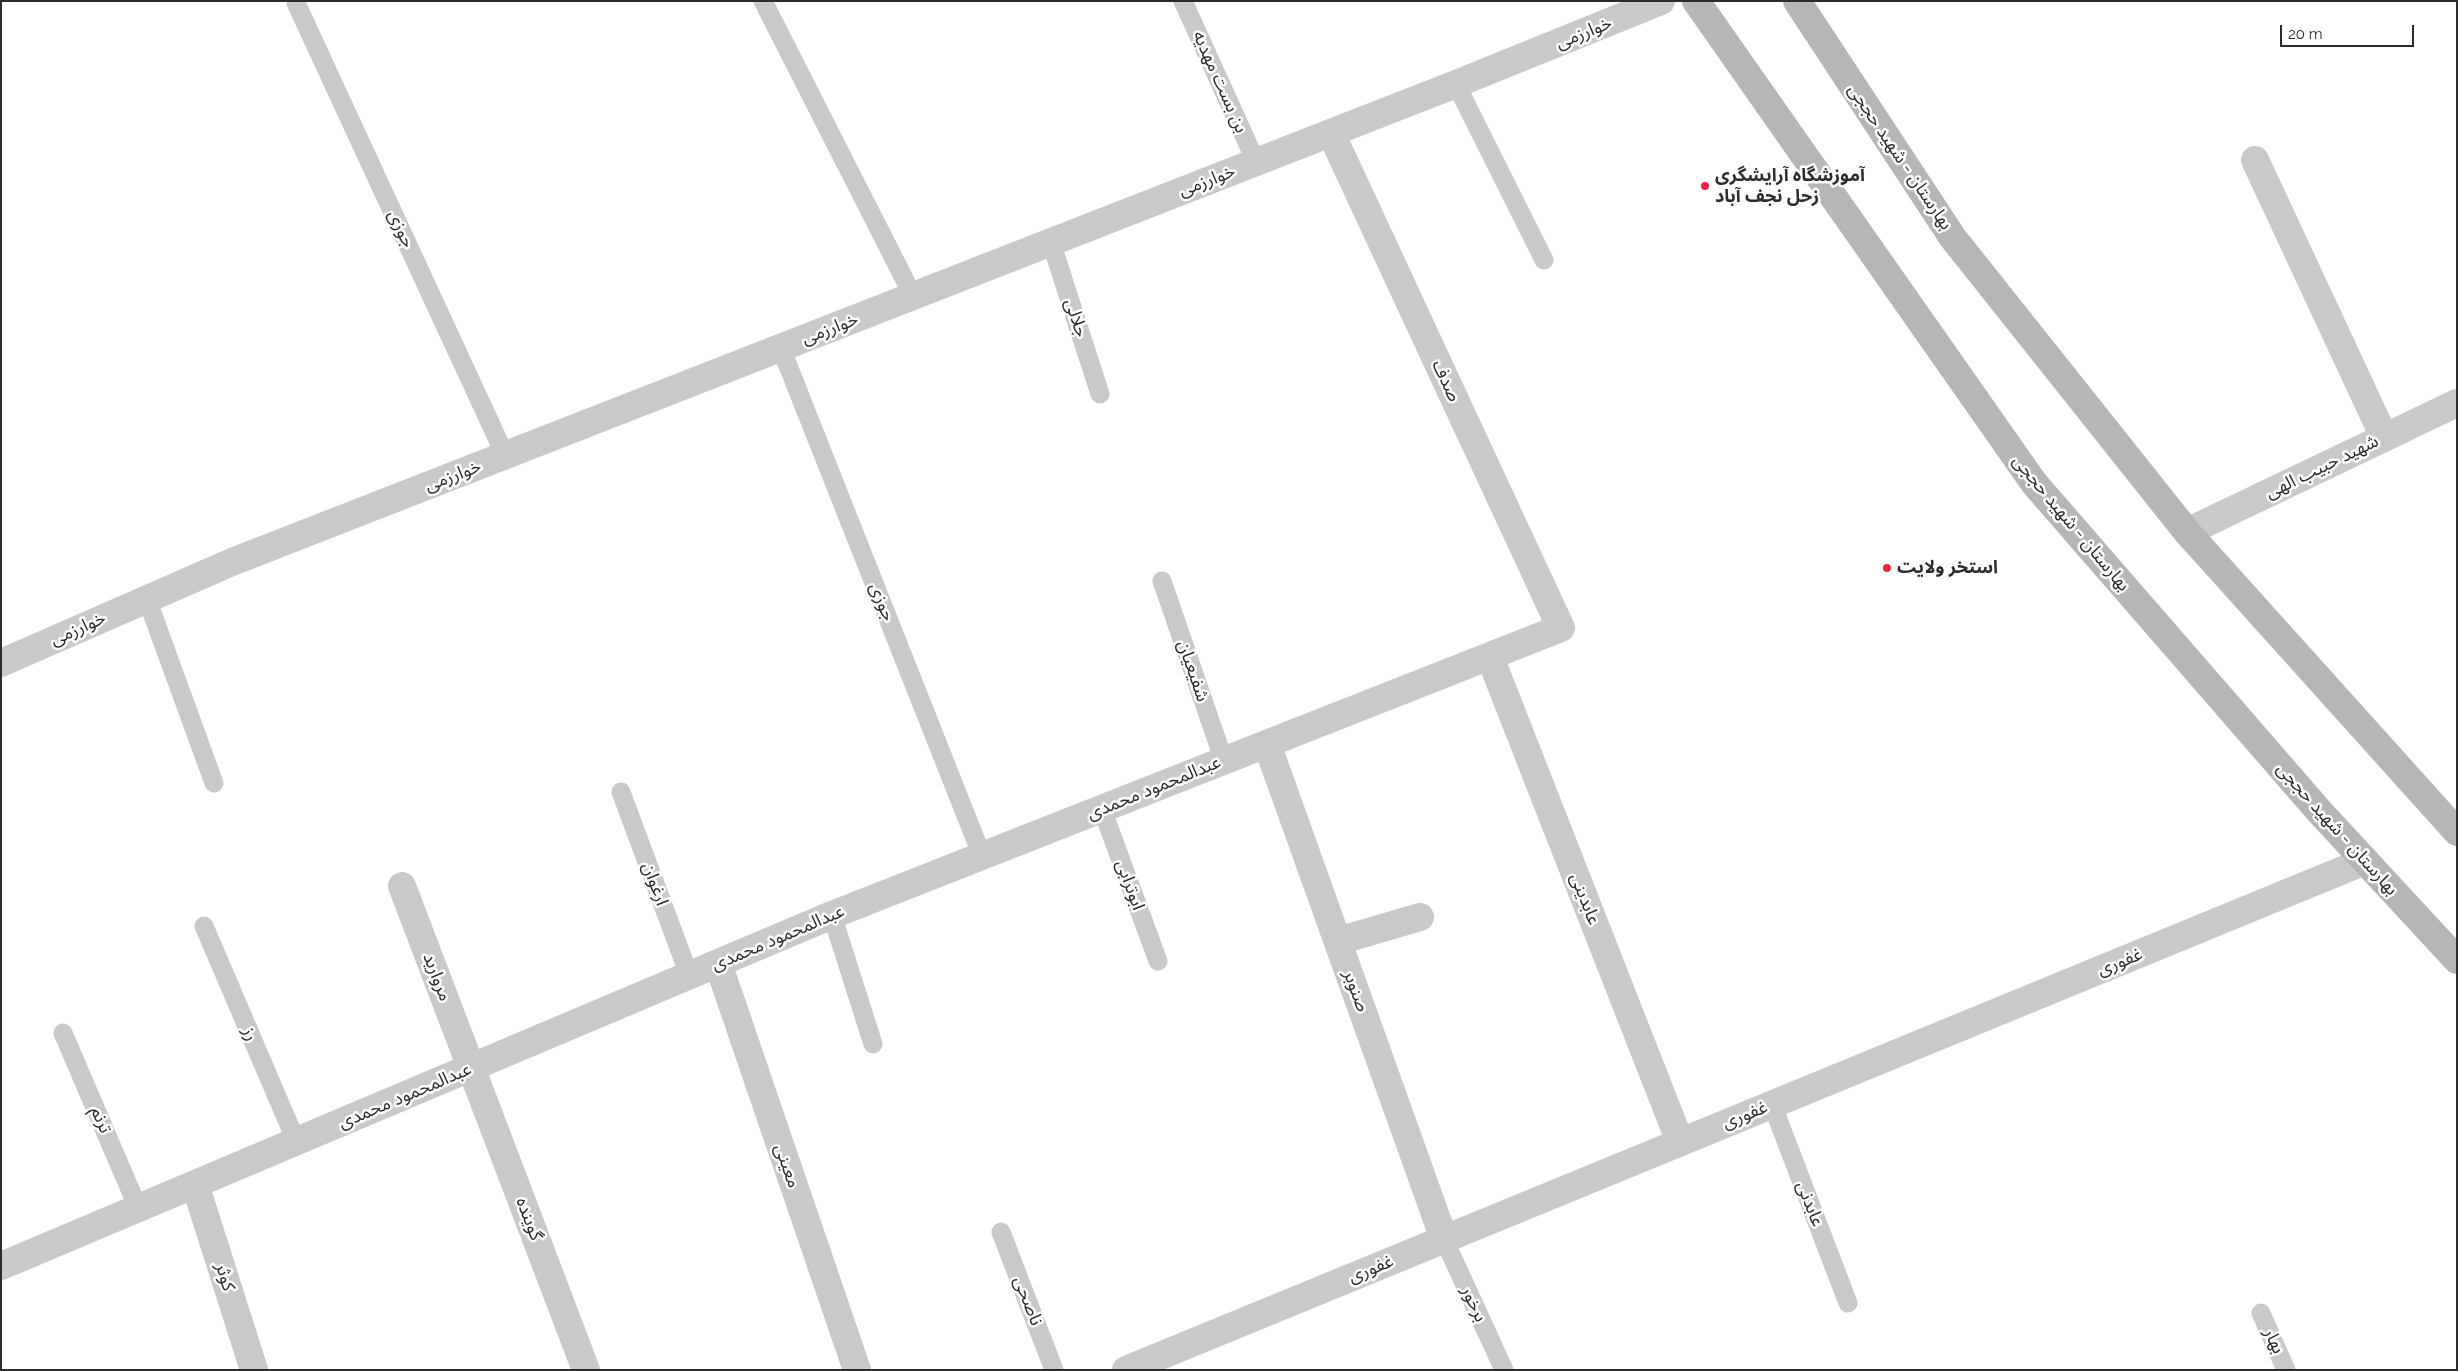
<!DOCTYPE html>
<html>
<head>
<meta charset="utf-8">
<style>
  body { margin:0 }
  #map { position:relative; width:2458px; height:1371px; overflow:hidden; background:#fff; font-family:Raleway,sans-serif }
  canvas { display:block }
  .frame { position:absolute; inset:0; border:2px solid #2c2c2c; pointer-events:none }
  .scale { position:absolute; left:2280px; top:25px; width:134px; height:22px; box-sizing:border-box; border:2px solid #2c2c2c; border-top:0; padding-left:6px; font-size:15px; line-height:18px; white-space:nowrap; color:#2c2c2c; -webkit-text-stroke:4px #fff; paint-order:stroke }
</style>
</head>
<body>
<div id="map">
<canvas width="2458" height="1371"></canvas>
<div class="frame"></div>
<div class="scale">20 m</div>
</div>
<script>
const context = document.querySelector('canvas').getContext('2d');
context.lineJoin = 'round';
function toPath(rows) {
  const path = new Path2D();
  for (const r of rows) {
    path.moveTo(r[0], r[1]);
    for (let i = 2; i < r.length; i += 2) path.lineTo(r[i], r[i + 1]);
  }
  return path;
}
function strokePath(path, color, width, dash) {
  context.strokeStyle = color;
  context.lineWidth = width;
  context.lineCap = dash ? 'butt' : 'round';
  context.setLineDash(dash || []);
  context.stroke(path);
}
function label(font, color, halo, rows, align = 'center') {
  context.font = font + ' Raleway,"Noto Sans Arabic",sans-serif';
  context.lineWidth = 5;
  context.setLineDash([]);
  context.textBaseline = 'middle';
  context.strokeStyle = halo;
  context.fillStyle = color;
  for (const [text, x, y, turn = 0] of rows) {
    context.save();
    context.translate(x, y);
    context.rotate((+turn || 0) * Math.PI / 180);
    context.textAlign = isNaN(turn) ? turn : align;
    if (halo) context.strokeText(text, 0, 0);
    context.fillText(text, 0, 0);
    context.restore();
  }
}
strokePath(toPath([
  [763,1,913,296],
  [1183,1,1256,162],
  [296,3,505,455],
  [1456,84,1544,260],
  [1051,242,1100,394],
  [781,348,982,856],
  [1162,581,1224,761],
  [147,599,214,783],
  [621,792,689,975],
  [1102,809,1158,961],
  [832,915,873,1044],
  [204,926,296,1141],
  [63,1033,138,1208],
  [1772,1104,1848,1303],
  [1001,1232,1054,1370],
  [1444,1239,1504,1370],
  [2261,1313,2286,1370]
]), '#c9c9c9', 19);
strokePath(toPath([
  [2255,160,2384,437],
  [2187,532,2457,403],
  [1490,657,1680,1142],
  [1267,744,1444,1239],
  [402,886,586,1370],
  [1338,941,1420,917],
  [718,963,857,1370],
  [195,1184,254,1370],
  [1,1266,832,915,1561,628,1331,133]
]), '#c9c9c9', 28);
strokePath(toPath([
  [1,663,232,562,1456,84,1661,1],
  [1126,1370,2365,861]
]), '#c9c9c9', 28);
strokePath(toPath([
  [1696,1,2034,483,2319,811,2457,960],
  [1797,1,1953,238,2187,532,2457,832]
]), '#b6b6b6', 28);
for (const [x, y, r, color] of [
  [1705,186,5,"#ed2343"],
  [1887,568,5,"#ed2343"]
]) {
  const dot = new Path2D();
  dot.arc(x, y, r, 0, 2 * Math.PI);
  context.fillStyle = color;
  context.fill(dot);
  strokePath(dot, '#fff', 2);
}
label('18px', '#2c2c2c', '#fff', [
  ["خوارزمی",1584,33,-22],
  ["بن بست مهدیه",1220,82,66],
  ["بهارستان - شهید حججی",1900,157,56],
  ["خوارزمی",1207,181,-21],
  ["جوزی",401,229,65],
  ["جلالی",1076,318,72],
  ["خوارزمی",830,329,-21],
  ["صدف",1446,381,65],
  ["شهید حبیب الهی",2322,467,-26],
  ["خوارزمی",453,476,-21],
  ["بهارستان - شهید حججی",2071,523,50],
  ["جوزی",882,602,68],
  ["خوارزمی",78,629,-24],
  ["شفیعیان",1193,671,71],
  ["عبدالمحمود محمدی",1154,788,-22],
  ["بهارستان - شهید حججی",2337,829,48],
  ["ارغوان",655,884,70],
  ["ابوترابی",1130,885,70],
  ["عابدینی",1585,899,69],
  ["عبدالمحمود محمدی",778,938,-23],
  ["غفوری",2120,962,-22],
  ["مروارید",437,977,69],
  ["صنوبر",1356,991,70],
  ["رز",250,1034,67],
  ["عبدالمحمود محمدی",405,1096,-23],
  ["غفوری",1745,1115,-22],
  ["ترنم",101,1120,67],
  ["معینی",787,1166,71],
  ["عابدنی",1810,1204,69],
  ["گوینده",529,1219,69],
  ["غفوری",1371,1269,-22],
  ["کوثر",225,1277,73],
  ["ناصحی",1028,1301,69],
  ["برخور",1474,1304,65],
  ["بهار",2274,1341,65]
]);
label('bold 18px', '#2c2c2c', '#fff', [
  ["آموزشگاه آرایشگری",1715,176],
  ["زحل نجف آباد",1715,197],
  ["استخر ولایت",1897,568]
], 'left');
</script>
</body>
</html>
